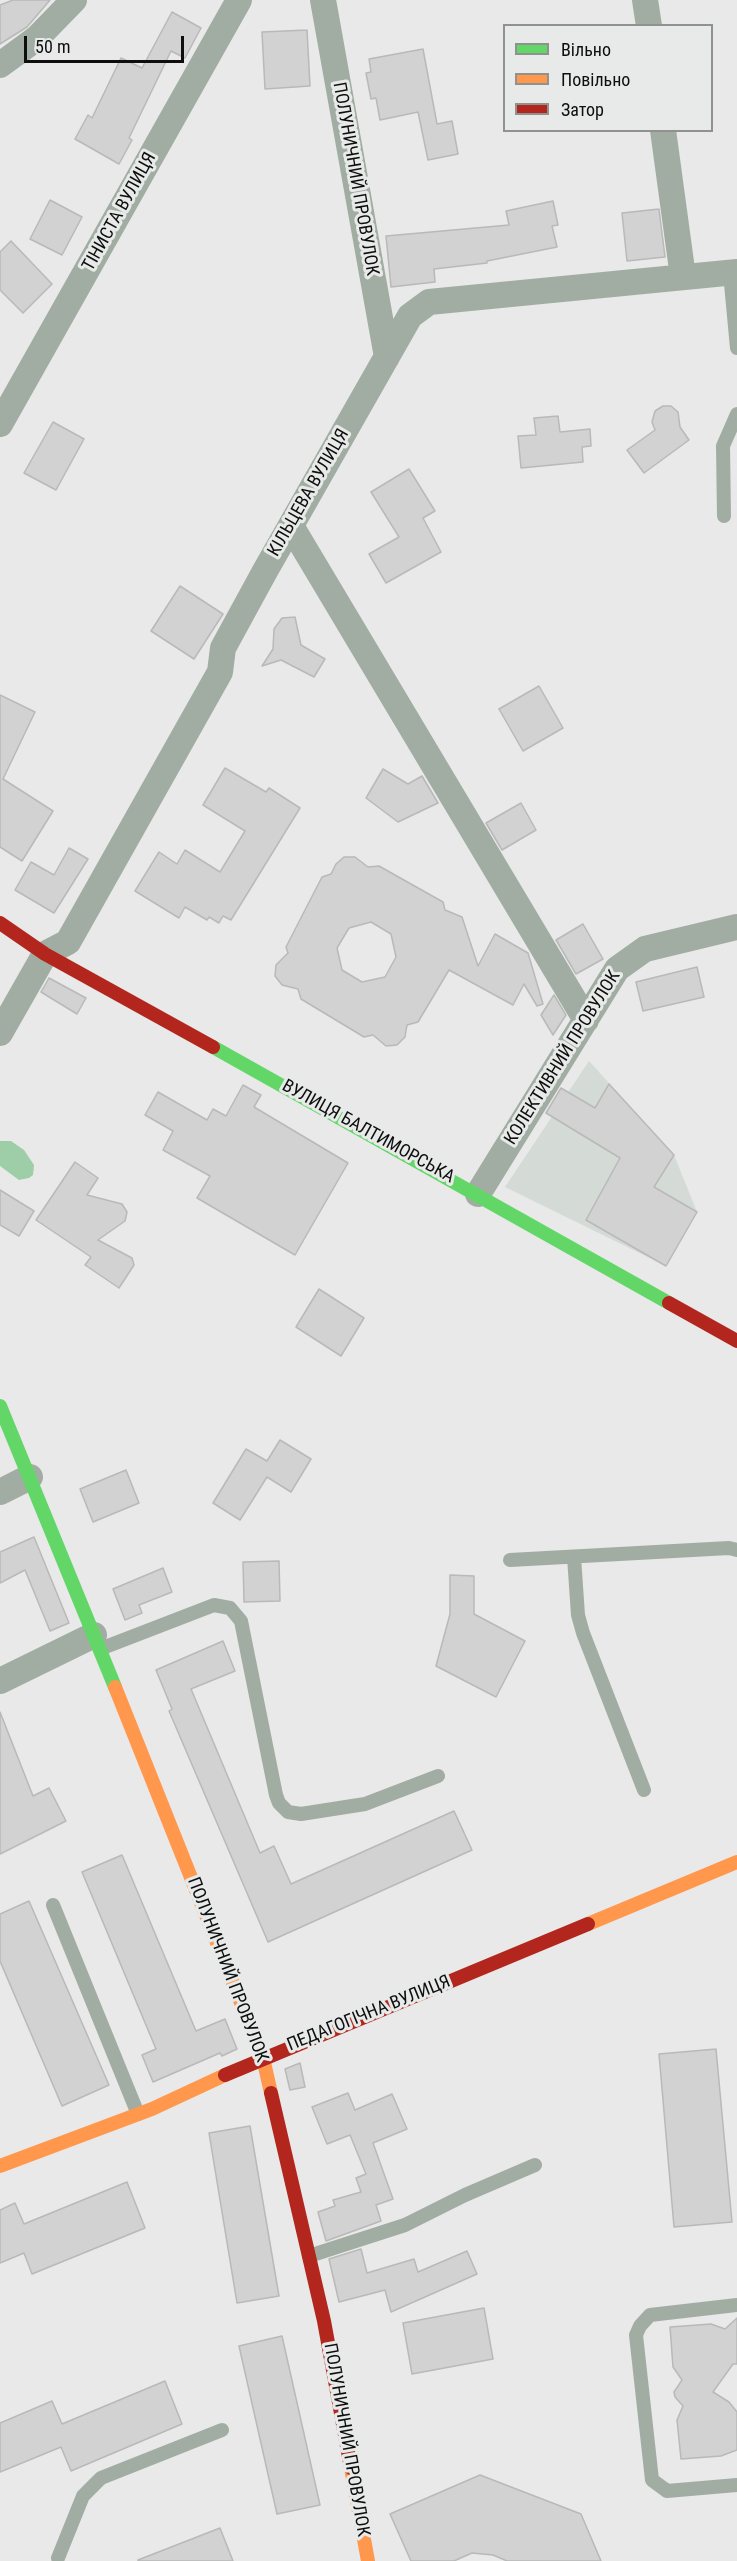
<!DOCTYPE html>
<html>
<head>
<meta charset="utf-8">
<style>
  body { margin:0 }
  #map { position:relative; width:737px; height:2561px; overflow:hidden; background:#e8e9e8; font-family:"Roboto Condensed",sans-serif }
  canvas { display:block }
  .legend { position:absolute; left:503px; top:24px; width:210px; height:108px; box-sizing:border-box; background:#e7eae8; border:2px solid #909290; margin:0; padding:8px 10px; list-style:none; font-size:18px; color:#0d0e0d }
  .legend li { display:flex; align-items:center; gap:12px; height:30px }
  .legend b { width:30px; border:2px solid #909290 }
  .scale { position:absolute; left:24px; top:36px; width:160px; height:27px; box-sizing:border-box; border:3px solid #0d0e0d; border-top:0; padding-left:8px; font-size:18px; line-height:21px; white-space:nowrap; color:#0d0e0d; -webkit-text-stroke:4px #e7eae8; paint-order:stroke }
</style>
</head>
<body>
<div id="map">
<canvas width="737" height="2561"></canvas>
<ul class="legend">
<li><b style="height:8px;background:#63d668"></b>Вільно</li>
<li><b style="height:8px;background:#ff974d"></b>Повільно</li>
<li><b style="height:8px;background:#b3261e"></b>Затор</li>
</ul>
<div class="scale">50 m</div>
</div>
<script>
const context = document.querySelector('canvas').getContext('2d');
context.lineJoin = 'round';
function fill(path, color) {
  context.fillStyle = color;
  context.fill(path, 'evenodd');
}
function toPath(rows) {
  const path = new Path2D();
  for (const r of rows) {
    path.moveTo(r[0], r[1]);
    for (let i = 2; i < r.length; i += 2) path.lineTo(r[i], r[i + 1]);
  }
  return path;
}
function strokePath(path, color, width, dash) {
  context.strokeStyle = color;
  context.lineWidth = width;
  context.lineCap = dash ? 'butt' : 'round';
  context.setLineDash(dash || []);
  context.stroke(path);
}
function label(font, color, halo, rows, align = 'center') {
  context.font = font + ' "Roboto Condensed",sans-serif';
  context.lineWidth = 6;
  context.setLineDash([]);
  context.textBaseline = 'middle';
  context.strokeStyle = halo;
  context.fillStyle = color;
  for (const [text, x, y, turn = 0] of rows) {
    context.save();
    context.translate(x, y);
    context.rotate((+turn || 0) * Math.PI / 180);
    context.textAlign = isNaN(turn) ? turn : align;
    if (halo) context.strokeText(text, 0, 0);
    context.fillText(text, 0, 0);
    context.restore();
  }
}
fill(toPath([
  [589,1061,674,1155,697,1212,666,1266,505,1187]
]), '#d4dad5');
fill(toPath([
  [0,1141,11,1141,24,1150,34,1165,33,1175,29,1178,19,1180,0,1166]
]), '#9dcea7');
const building = toPath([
  [13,0,50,0,27,27,0,44,0,5,13,0],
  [172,12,201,28,185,58,171,51,129,138,132,140,119,164,75,139,88,115,92,118,121,58,142,68,172,12],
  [307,30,310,86,265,89,262,32,307,30],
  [423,49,437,124,452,121,458,154,428,160,418,112,380,120,376,98,371,99,366,73,371,72,369,59,423,49],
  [50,200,82,217,62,255,30,239,50,200],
  [553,201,558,225,552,226,557,247,487,261,487,263,434,269,435,282,391,287,386,236,509,225,506,211,553,201],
  [659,209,665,257,627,261,622,213,659,209],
  [11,241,52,284,23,313,0,290,0,252,11,241],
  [663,406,671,406,678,412,680,427,689,440,644,473,627,450,655,430,652,422,655,411,663,406],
  [558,416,560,432,590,429,591,446,582,447,583,462,521,468,518,436,536,435,534,418,558,416],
  [53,422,84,439,56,490,24,473,53,422],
  [409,469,435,511,423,518,441,552,386,583,369,554,399,537,371,492,409,469],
  [180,586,223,614,194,659,151,631,180,586],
  [295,617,301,645,325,659,314,677,281,660,262,666,273,649,274,629,282,618,295,617],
  [539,686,563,728,523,751,499,709,539,686],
  [0,695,35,712,3,779,53,811,22,861,0,847,0,695],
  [225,768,266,792,269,788,300,808,231,920,223,916,219,923,209,917,207,920,185,907,179,918,135,891,159,852,177,864,185,850,220,872,245,831,203,805,225,768],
  [383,769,408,784,422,776,438,803,398,822,366,798,383,769],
  [521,803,536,830,502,850,486,823,521,803],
  [69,848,88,859,54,913,15,890,31,862,54,875,69,848],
  [344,857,355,857,368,867,379,866,443,902,445,910,462,917,478,966,495,934,528,953,543,1004,537,1006,524,984,513,1005,449,970,418,1022,407,1025,405,1037,397,1045,386,1046,373,1035,364,1037,301,999,298,989,282,985,275,976,276,965,288,953,286,947,322,877,331,874,336,864,344,857],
  [371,922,391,934,396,957,385,977,362,982,342,970,337,948,349,928,371,922],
  [583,924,603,959,576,974,556,940,583,924],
  [697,967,704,997,643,1011,636,982,697,967],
  [49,978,86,998,77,1014,41,992,49,978],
  [554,995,566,1015,553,1035,541,1015,554,995],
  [609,1084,674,1155,654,1187,697,1212,666,1266,586,1220,620,1158,546,1113,561,1088,595,1108,609,1084],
  [243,1085,261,1095,254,1107,348,1163,295,1255,197,1198,210,1176,163,1150,173,1131,145,1115,158,1092,207,1120,213,1109,226,1116,243,1085],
  [75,1162,98,1178,87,1195,122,1204,127,1212,125,1221,98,1240,132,1258,134,1265,119,1288,85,1265,91,1257,36,1220,75,1162],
  [0,1190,34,1211,19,1236,0,1225,0,1190],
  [319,1289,364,1318,341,1356,296,1327,319,1289],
  [280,1440,311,1459,291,1492,267,1477,240,1520,213,1503,246,1449,267,1461,280,1440],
  [126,1470,139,1503,93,1522,80,1489,126,1470],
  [34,1537,69,1623,50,1631,25,1570,0,1583,0,1552,34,1537],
  [279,1561,280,1601,244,1602,243,1562,279,1561],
  [163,1568,172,1592,139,1605,142,1613,125,1620,113,1589,163,1568],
  [450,1575,474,1576,474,1614,525,1641,496,1697,436,1666,450,1614,450,1575],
  [223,1641,235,1671,191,1689,260,1853,274,1846,291,1884,454,1811,472,1850,268,1942,169,1711,172,1709,156,1670,223,1641],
  [0,1712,33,1796,49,1788,66,1821,0,1854,0,1712],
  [122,1855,196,2031,225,2019,237,2049,222,2056,220,2053,153,2082,142,2055,156,2049,82,1872,122,1855],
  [29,1901,109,2085,62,2106,0,1961,0,1914,29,1901],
  [716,2049,732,2222,674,2227,659,2054,716,2049],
  [300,2063,305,2087,290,2090,285,2069,300,2063],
  [348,2093,355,2110,392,2094,407,2129,373,2143,393,2199,376,2205,381,2221,326,2241,318,2212,335,2206,333,2200,361,2192,356,2178,366,2174,350,2135,327,2144,312,2107,348,2093],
  [250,2126,279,2296,237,2303,209,2133,250,2126],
  [127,2182,145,2228,32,2274,24,2253,0,2263,0,2210,15,2203,24,2224,127,2182],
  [361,2249,367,2273,414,2259,418,2272,467,2251,477,2274,391,2312,385,2290,339,2302,329,2259,361,2249],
  [484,2308,493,2359,412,2374,403,2323,484,2308],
  [737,2318,737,2364,733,2364,713,2392,729,2402,737,2412,737,2450,721,2456,681,2459,677,2420,683,2406,675,2397,674,2392,682,2380,673,2367,670,2327,711,2324,725,2329,737,2318],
  [282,2336,320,2505,277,2514,239,2346,282,2336],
  [165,2381,182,2424,71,2471,61,2447,0,2472,0,2423,52,2401,62,2424,165,2381],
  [480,2475,581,2514,601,2561,507,2561,493,2555,472,2553,454,2561,411,2561,390,2514,480,2475],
  [220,2528,233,2561,138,2561,138,2560,220,2528]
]);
fill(building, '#d1d2d1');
strokePath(building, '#b8b9b8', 1.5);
strokePath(toPath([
  [730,273,737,348],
  [724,516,723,446,737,414],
  [574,1557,578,1615,583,1633,644,1790],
  [510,1560,729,1548,737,1550],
  [100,1649,214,1605,230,1608,241,1621,276,1795,279,1803,288,1812,301,1814,365,1804,438,1776],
  [53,1905,138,2114],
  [309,2256,405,2225,465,2195,535,2165],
  [737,2305,650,2315,640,2326,636,2335,652,2480,667,2491,737,2485],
  [58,2558,83,2496,101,2478,222,2430]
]), '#a1ada3', 14);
strokePath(toPath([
  [323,0,387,357],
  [645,0,649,26],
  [0,65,37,38,74,0],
  [663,130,683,277],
  [0,424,239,0],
  [291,526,586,1020],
  [0,1033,45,954,68,942,220,672,223,648,265,571,410,316,429,302,737,272],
  [478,1194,617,969,645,949,737,927],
  [0,1492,30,1477],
  [0,1681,94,1635]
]), '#a1ada3', 26);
strokePath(toPath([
  [213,1047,669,1303],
  [0,1406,115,1687]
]), '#63d668', 14);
strokePath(toPath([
  [115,1687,263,2058,271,2093],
  [588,1924,737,1862],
  [0,2166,152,2109,225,2075],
  [351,2468,368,2561]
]), '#ff974d', 14);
strokePath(toPath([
  [0,923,45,954,213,1047],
  [669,1303,737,1341],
  [225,2075,588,1924],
  [271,2093,324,2321,351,2468]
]), '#b3261e', 14);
label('18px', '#0d0e0d', '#e7eae8', [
  ["ПОЛУНИЧНИЙ ПРОВУЛОК",355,179,80],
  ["ТІНИСТА ВУЛИЦЯ",120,212,-61],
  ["КІЛЬЦЕВА ВУЛИЦЯ",309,493,-60],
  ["КОЛЕКТИВНИЙ ПРОВУЛОК",563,1058,-58],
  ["ВУЛИЦЯ БАЛТИМОРСЬКА",368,1132,29],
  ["ПОЛУНИЧНИЙ ПРОВУЛОК",227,1970,69],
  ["ПЕДАГОГІЧНА ВУЛИЦЯ",369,2014,-22],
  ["ПОЛУНИЧНИЙ ПРОВУЛОК",346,2440,80]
]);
</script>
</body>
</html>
